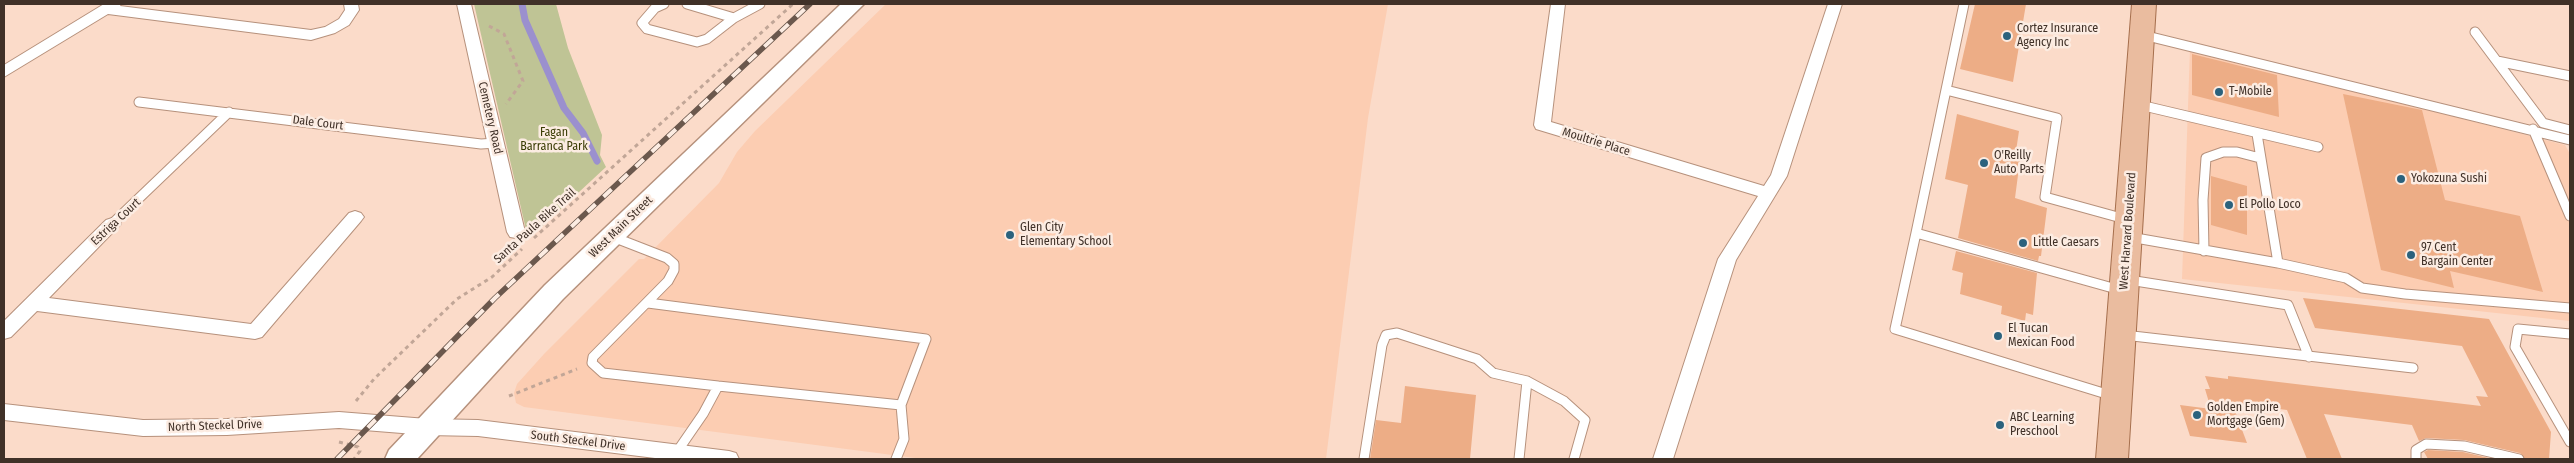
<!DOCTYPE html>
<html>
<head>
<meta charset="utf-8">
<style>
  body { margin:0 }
  #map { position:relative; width:2574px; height:463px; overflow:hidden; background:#fbdbc9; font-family:"Fira Sans Condensed",sans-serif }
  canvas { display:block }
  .frame { position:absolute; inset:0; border:5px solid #403128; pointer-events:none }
</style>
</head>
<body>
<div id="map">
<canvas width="2574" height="463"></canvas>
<div class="frame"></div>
</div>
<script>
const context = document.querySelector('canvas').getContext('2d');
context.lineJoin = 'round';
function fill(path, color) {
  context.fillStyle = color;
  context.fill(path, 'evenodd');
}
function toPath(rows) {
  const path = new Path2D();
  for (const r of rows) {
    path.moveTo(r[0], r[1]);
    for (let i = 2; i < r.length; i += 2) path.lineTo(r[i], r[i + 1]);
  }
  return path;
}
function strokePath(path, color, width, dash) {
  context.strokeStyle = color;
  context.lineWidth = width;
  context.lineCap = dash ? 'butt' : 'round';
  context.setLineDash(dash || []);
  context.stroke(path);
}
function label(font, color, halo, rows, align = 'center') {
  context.font = font + ' "Fira Sans Condensed",sans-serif';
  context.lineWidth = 5;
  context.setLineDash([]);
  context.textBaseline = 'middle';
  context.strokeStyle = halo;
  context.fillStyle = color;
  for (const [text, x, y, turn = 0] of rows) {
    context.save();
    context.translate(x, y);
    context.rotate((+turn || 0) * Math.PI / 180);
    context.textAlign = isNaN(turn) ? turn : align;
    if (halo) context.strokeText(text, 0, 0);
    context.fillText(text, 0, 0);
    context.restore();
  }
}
fill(toPath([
  [886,4,1388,4,1368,118,1326,459,923,459,524,407,516,403,514,393,517,384,544,354,639,259,644,259,719,183,737,152,755,131],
  [2190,49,2565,145,2570,154,2570,321,2182,279]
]), '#fccdb2');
fill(toPath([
  [474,4,556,4,568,48,602,135,600,155,606,167,536,232,527,234]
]), '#bfc495');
strokePath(toPath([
  [522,4,525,20,564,108,583,133,597,161]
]), '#9b90ce', 7);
fill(toPath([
  [1975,4,2026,4,2013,82,1960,69],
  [2192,54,2277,75,2279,117,2192,95],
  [2343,94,2422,110,2445,200,2520,216,2543,292,2450,271,2454,288,2381,270],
  [1957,114,2019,131,2016,151,2021,152,2015,198,2047,208,2041,256,2039,256,2038,261,1958,238,1968,185,1945,179],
  [2211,176,2247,186,2247,235,2211,225],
  [1956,251,2037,273,2033,315,2026,313,2025,321,2001,314,2002,306,1960,294,1963,273,1952,270],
  [2303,298,2489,319,2551,432,2549,459,2525,459,2520,453,2464,440,2426,438,2419,441,2412,425,2324,414,2342,459,2307,459,2287,410,2232,403,2247,443,2190,436,2180,405,2211,409,2205,389,2210,389,2205,376,2228,379,2228,376,2481,406,2476,396,2488,397,2462,346,2315,328],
  [1405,386,1476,395,1470,459,1370,459,1376,420,1401,423],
  [2428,450,2463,452,2493,459,2428,459,2424,452]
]), '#edad86');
const lane = toPath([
  [664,4,655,8,642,23,647,29,697,42,707,39,734,18,760,4],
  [687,4,734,18],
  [2475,32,2543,123,2570,130],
  [2143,35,2570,140],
  [2497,61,2570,76],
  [1946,90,2057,118,2045,197,2125,219],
  [139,102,481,144,496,143],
  [2140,105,2318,147],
  [2533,129,2570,216],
  [2257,134,2278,263],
  [112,224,229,112],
  [1916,233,1964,4],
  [613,237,667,258,674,264,674,270,668,281,593,357,592,363,603,373,718,386],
  [2130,237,2278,263,2346,278,2362,288,2405,294,2570,308],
  [2204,251,2203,200,2206,158,2223,152,2237,152,2260,158],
  [2129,280,2288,305,2309,357],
  [648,303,926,339,901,405],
  [2570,334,2518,329,2515,347,2570,442],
  [2124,335,2413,368],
  [2113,396,1895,329,1916,233,2120,290],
  [672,459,703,414,718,386,901,405,904,439,896,459],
  [1364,459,1382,345,1386,335,1397,333,1477,359,1493,373,1527,381,1564,401,1585,420,1574,459],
  [1519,459,1527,381],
  [2416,459,2416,450,2426,444,2464,446,2519,459]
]);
const street = toPath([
  [104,4,121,4,120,6,311,30,325,27,339,19,345,10,344,4,358,4,359,10,349,25,335,33,311,40,108,14,4,77,4,65,104,4],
  [457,4,471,4,525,232,522,237,516,238,510,237,507,232,457,4],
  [1551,4,1565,4,1551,122,1764,186,1771,175,1828,4,1842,4,1787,176,1736,260,1673,459,1653,459,1718,259,1758,196,1536,129,1534,125,1551,4],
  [355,211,361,213,364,217,361,221,262,337,255,339,37,311,11,337,4,339,4,321,106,220,112,218,118,220,121,224,49,298,251,324,349,213,355,211],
  [4,404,143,420,227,419,339,412,427,419,478,420,729,451,736,453,739,459,663,459,478,436,427,435,339,428,227,435,143,436,4,420,4,404]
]);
const secondary = toPath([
  [841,4,864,4,563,299,417,459,385,459,389,450,545,285,841,4]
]);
const primary = toPath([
  [2132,4,2156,4,2128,459,2096,459,2132,4]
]);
strokePath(lane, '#b6917c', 11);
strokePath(street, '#b6917c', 2);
strokePath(secondary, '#b6917c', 3);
strokePath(primary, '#a56e4c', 2);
strokePath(toPath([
  [489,26,504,34,523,81,506,104],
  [534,238,793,4],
  [509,396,577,369],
  [356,401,374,379,457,299,492,277,522,249],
  [339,442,358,447,360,451,354,459]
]), '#c1a697', 3, [4, 4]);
strokePath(lane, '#fff', 9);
fill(street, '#fff');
fill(secondary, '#fff');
fill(primary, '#eabc9f');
const rail = toPath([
  [337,459,495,298,810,4]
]);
strokePath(rail, '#6b584d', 5.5);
strokePath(rail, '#fcece2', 4, [11]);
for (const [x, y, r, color] of [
  [2007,36,5,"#2b627d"],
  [2219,92,5,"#2b627d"],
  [1984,163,5,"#2b627d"],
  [2401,179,5,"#2b627d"],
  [2229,205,5,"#2b627d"],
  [1010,235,5,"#2b627d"],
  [2023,243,5,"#2b627d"],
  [2411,255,5,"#2b627d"],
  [1998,336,5,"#2b627d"],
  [2197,415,5,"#2b627d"],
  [2000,425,5,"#2b627d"]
]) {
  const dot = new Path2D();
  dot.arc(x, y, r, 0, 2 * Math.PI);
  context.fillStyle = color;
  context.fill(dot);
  strokePath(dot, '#fcece2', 2);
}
label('12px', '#403128', '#fcece2', [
  ["Cortez Insurance",2017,29],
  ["Agency Inc",2017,43],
  ["T-Mobile",2229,92],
  ["O'Reilly",1994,156],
  ["Auto Parts",1994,170],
  ["Yokozuna Sushi",2411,179],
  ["El Pollo Loco",2239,205],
  ["Glen City",1020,228],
  ["Elementary School",1020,242],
  ["Little Caesars",2033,243],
  ["97 Cent",2421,248],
  ["Bargain Center",2421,262],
  ["El Tucan",2008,329],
  ["Mexican Food",2008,343],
  ["Golden Empire",2207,408],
  ["Mortgage (Gem)",2207,422],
  ["ABC Learning",2010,418],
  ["Preschool",2010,432]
], 'left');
label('12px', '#403128', '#fcece2', [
  ["Cemetery Road",490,118,77],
  ["Dale Court",318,123,7],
  ["Moultrie Place",1596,142,17],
  ["Estriga Court",116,222,-43],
  ["Santa Paula Bike Trail",535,226,-42],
  ["West Main Street",621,227,-44],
  ["West Harvard Boulevard",2128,231,-86],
  ["North Steckel Drive",215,426,-2],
  ["South Steckel Drive",578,441,7]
]);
label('12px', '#393c04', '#fcece2', [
  ["Fagan",554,133],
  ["Barranca Park",554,147]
]);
</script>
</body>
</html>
